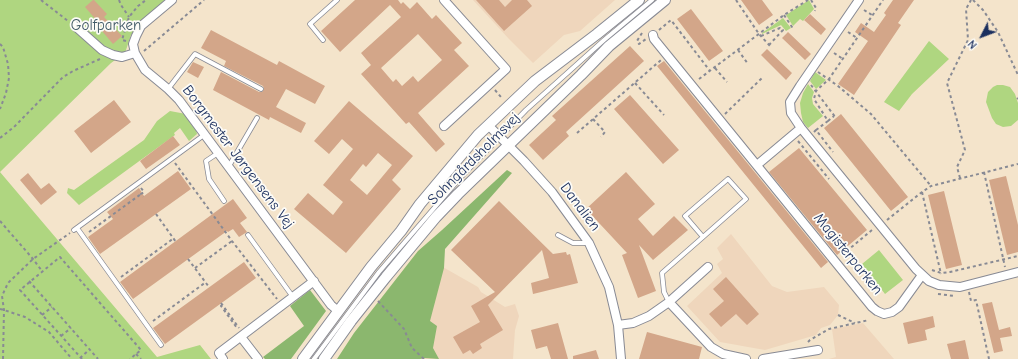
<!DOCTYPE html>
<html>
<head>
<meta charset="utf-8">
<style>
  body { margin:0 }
  #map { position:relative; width:1018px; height:359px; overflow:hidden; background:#f4e4cb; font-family:"Comic Neue",sans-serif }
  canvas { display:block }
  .north { position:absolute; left:962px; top:16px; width:40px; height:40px; -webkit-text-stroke:3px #fdfcf7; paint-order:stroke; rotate:228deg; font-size:11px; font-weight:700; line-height:16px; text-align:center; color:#1b2f5e }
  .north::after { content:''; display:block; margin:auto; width:14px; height:18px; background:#1b2f5e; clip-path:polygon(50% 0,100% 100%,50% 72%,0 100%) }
</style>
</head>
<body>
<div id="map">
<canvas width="1018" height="359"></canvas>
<div class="north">N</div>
</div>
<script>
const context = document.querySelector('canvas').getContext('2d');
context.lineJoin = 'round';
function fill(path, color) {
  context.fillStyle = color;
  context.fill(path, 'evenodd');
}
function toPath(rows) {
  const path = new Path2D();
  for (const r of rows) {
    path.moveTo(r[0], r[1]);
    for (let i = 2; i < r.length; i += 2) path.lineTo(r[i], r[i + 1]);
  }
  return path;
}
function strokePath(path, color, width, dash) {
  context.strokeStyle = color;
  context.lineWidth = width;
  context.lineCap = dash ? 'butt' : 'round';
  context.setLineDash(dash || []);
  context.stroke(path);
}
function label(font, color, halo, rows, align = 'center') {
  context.font = font + ' "Comic Neue",sans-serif';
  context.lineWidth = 3.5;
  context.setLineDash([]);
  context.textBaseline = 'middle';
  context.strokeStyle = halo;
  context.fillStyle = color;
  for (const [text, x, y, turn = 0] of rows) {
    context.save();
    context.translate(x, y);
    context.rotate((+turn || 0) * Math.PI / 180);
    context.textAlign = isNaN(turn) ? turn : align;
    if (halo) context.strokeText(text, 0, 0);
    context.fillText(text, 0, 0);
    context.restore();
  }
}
fill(toPath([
  [473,0,615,0,580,31,564,35,533,63,509,39],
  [731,234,772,286,787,292,824,287,839,305,838,315,830,325,821,328,816,335,765,350,720,342,687,306,722,273,717,264,723,259,717,248],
  [427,258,478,287,481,292,505,307,515,304,519,316,515,330,513,359,405,359],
  [863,323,894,359,829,359,836,357,832,329]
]), '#efd6bc');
fill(toPath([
  [0,0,169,0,141,23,131,35,125,53,111,63,0,172,157,357,200,345,211,359,0,359],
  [809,0,814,9,803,21,800,19,793,26,786,15],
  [783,18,791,28,786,31,781,25,762,34,762,33],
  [929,41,949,59,912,94,899,111,884,102],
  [815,72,826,80,816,89,810,81],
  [808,84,814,92,812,98,813,104,823,116,808,128,803,122,801,113,800,103,803,93],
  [997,85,1003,85,1010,87,1015,94,1018,103,1018,120,1011,126,1003,127,996,124,992,118,986,102,988,92,993,87],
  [170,111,186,114,196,129,197,134,189,141,180,128,174,133,175,135,79,205,67,193,68,188,74,190,144,140,157,121],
  [879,250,903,280,885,294,862,264]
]), '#afd680');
fill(toPath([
  [507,170,512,173,445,249,444,268,430,321,437,326,433,348,439,359,425,358,420,359,337,359,354,333,418,251,442,230],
  [310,290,326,311,291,359,265,359,263,357,304,326,290,306]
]), '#8bb76e');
fill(toPath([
  [93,0,94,0,107,14,104,17,122,36,113,44,102,31,104,29,85,7],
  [355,0,398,0,401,4,403,2,410,9,417,2,432,19,436,15,462,43,454,50,469,66,418,113,445,144,436,152,409,122,406,124,361,74,371,65,361,53,401,17,390,5,340,52,321,31],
  [418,34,442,60,418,82,413,76,402,86,396,79,393,82,381,68],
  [476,0,499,0,505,7,512,0,527,0,532,6,504,31],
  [741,0,762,0,773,15,759,25],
  [893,0,914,0,898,23,901,25,854,95,838,84,868,41,855,32,861,23,874,32,886,15,884,13],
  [691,9,723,51,709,61,677,19],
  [810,14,826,29,821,35,804,20],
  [211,30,277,65,279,61,325,86,315,104,286,89,276,107,306,123,301,133,270,117,269,120,213,90,221,72,259,92,262,92,264,89,263,86,224,66,226,61,201,48],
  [788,32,811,54,805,60,782,38],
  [630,46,644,61,566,132,569,136,543,160,529,145,556,120,552,116],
  [767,49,792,73,786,80,761,55],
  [664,61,828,262,821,268,657,66],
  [193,62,204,67,198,78,187,72],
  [630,95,679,150,663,164,614,109],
  [114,100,131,122,91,153,74,131],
  [349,101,413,156,392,180,401,189,346,253,294,209,308,193,333,215,343,202,323,185,353,149,342,139,329,154,314,141],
  [378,153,392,165,367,195,350,180,363,164,366,167],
  [841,114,908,197,891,211,824,128],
  [173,136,180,145,146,169,140,161],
  [799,148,867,230,837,255,769,172],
  [178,171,191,189,100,254,88,237,113,219,107,212,139,188,144,196],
  [626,172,655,204,638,219,653,236,674,216,688,230,653,260,639,245,656,291,638,298,622,255,627,253,586,209],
  [28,173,41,189,49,183,57,192,41,205,20,180],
  [1006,176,1018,225,1018,252,1007,255,989,180],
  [944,191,962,265,946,269,928,195],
  [233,199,247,218,240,223,247,232,239,237,233,229,228,232,227,231,133,299,120,282],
  [499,201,553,254,566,252,567,255,570,254,578,283,533,294,531,283,549,278,542,250,488,305,503,330,480,344,482,348,473,354,470,350,463,354,453,337,480,322,471,306,495,292,451,250],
  [244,262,256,278,165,344,153,328],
  [726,277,759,314,747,325,736,314,721,327,709,314,724,301,713,289],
  [992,302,999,330,1010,327,1012,336,1000,338,1003,351,994,353,982,304],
  [933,316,935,327,925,330,927,340,908,344,903,323],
  [558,323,568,359,551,359,547,346,536,349,531,330],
  [647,332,702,347,699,359,639,359],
  [965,340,969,359,951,359,947,344],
  [596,350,599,359,573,359,573,356]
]), '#d3a689');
const service = toPath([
  [323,40,310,24,337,0],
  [168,89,195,54,261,89],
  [218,153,206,161,209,179,224,201],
  [229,166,257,118],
  [77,228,161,345],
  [74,230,204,135],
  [248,235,293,297],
  [558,235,573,243,589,243],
  [669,302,664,292,662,273,703,237,746,199,728,179,685,216,703,237],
  [314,359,379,272,460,178,526,110,604,40,652,0]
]);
const minor = toPath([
  [172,0,141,26,136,36,133,44,135,53,145,70,168,89,179,100,331,305,338,311],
  [859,0,800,86,790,102,791,113,801,128,916,269,929,281,939,285,960,287,1018,272],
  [75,26,102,50,113,55,122,57,135,53],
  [653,35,654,39,667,55,872,307,877,311,884,314,892,312,899,307,922,275],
  [488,125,524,161,552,192,589,243,609,287,618,325,621,359],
  [444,126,506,69,444,0],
  [757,165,801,128],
  [669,302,711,347,723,354,746,359],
  [618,325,633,323,649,316,669,302,708,267],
  [241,337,258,359],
  [223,359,219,353,314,281],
  [763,359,818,350]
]);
const tertiary = toPath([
  [303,359,371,267,401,231,420,204,478,135,535,81,597,34,639,0],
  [324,359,351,321,386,277,436,217,458,194,581,75,609,46,665,0]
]);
strokePath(service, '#888a94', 5.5);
strokePath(minor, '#888a94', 10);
strokePath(tertiary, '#888a94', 12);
strokePath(toPath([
  [41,0,68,21],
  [119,0,121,5,129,17],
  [736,0,759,34,771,47],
  [811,0,816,8,815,11],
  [973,0,983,10,998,32,1018,75],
  [864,10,872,15],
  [784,15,794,30],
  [659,30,671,20,710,71],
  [848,32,857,38],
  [642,33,637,41,639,44,646,39],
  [761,36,780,28,783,30,769,45],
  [126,41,122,40,129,17,138,6,146,0],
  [0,44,3,47,8,64,9,78,6,93,0,109],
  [738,50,748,64],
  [144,51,204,0],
  [834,53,843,59],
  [715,68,727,82],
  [818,72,838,86,871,114,931,186],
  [699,79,784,15,808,0],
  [635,83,664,115],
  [811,85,836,118],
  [495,90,501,97],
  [1017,99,1018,98],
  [725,114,763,77],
  [593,119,605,132,601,137],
  [828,121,834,116],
  [816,130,828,121,814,99,816,91,829,79,883,0],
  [814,132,816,130,833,152],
  [577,133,661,60],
  [0,138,14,127,63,77,73,71,100,59],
  [798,141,829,179],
  [175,163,232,241,277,299],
  [984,172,1005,267],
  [960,178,957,167,965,150,947,83,968,40,966,9,971,0],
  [141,188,144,192,141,194,143,197],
  [922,192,941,274],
  [156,214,176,242],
  [887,220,922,192,931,186,1018,164],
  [0,221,33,259,42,271],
  [89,232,141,194],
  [842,255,872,230],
  [188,259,209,287],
  [195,268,232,241],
  [932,270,941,273,950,272,1018,256],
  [121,277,174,238],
  [29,281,98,359],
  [969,292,971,301,976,300,989,359],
  [938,294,955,296],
  [378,301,404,329,412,348,424,359],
  [221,303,239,328],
  [222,305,221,306,237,328],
  [0,309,4,310,25,317,49,332,72,359],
  [42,315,52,307],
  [838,315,855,323],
  [153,321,206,282],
  [61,336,71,328],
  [808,342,810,340,829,329,869,320],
  [136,354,141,359],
  [80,358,90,349],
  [3,359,4,310,2,296,8,283,33,259,70,233],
  [82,359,20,290,60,257,141,350,130,359]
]), '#888a94', 2, [3, 3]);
strokePath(service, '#fff', 4);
strokePath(minor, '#fff', 8);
strokePath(tertiary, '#fff', 10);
label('15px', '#405966', '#fdfcf7', [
  ["Golfparken",106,26]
]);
label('15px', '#1b2f5e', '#fdfcf7', [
  ["Borgmester Jørgensens Vej",238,157,53],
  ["Sohngårdsholmsvej",474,159,-45],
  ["Danalien",580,207,53],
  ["Magisterparken",848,254,51]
]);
</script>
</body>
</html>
